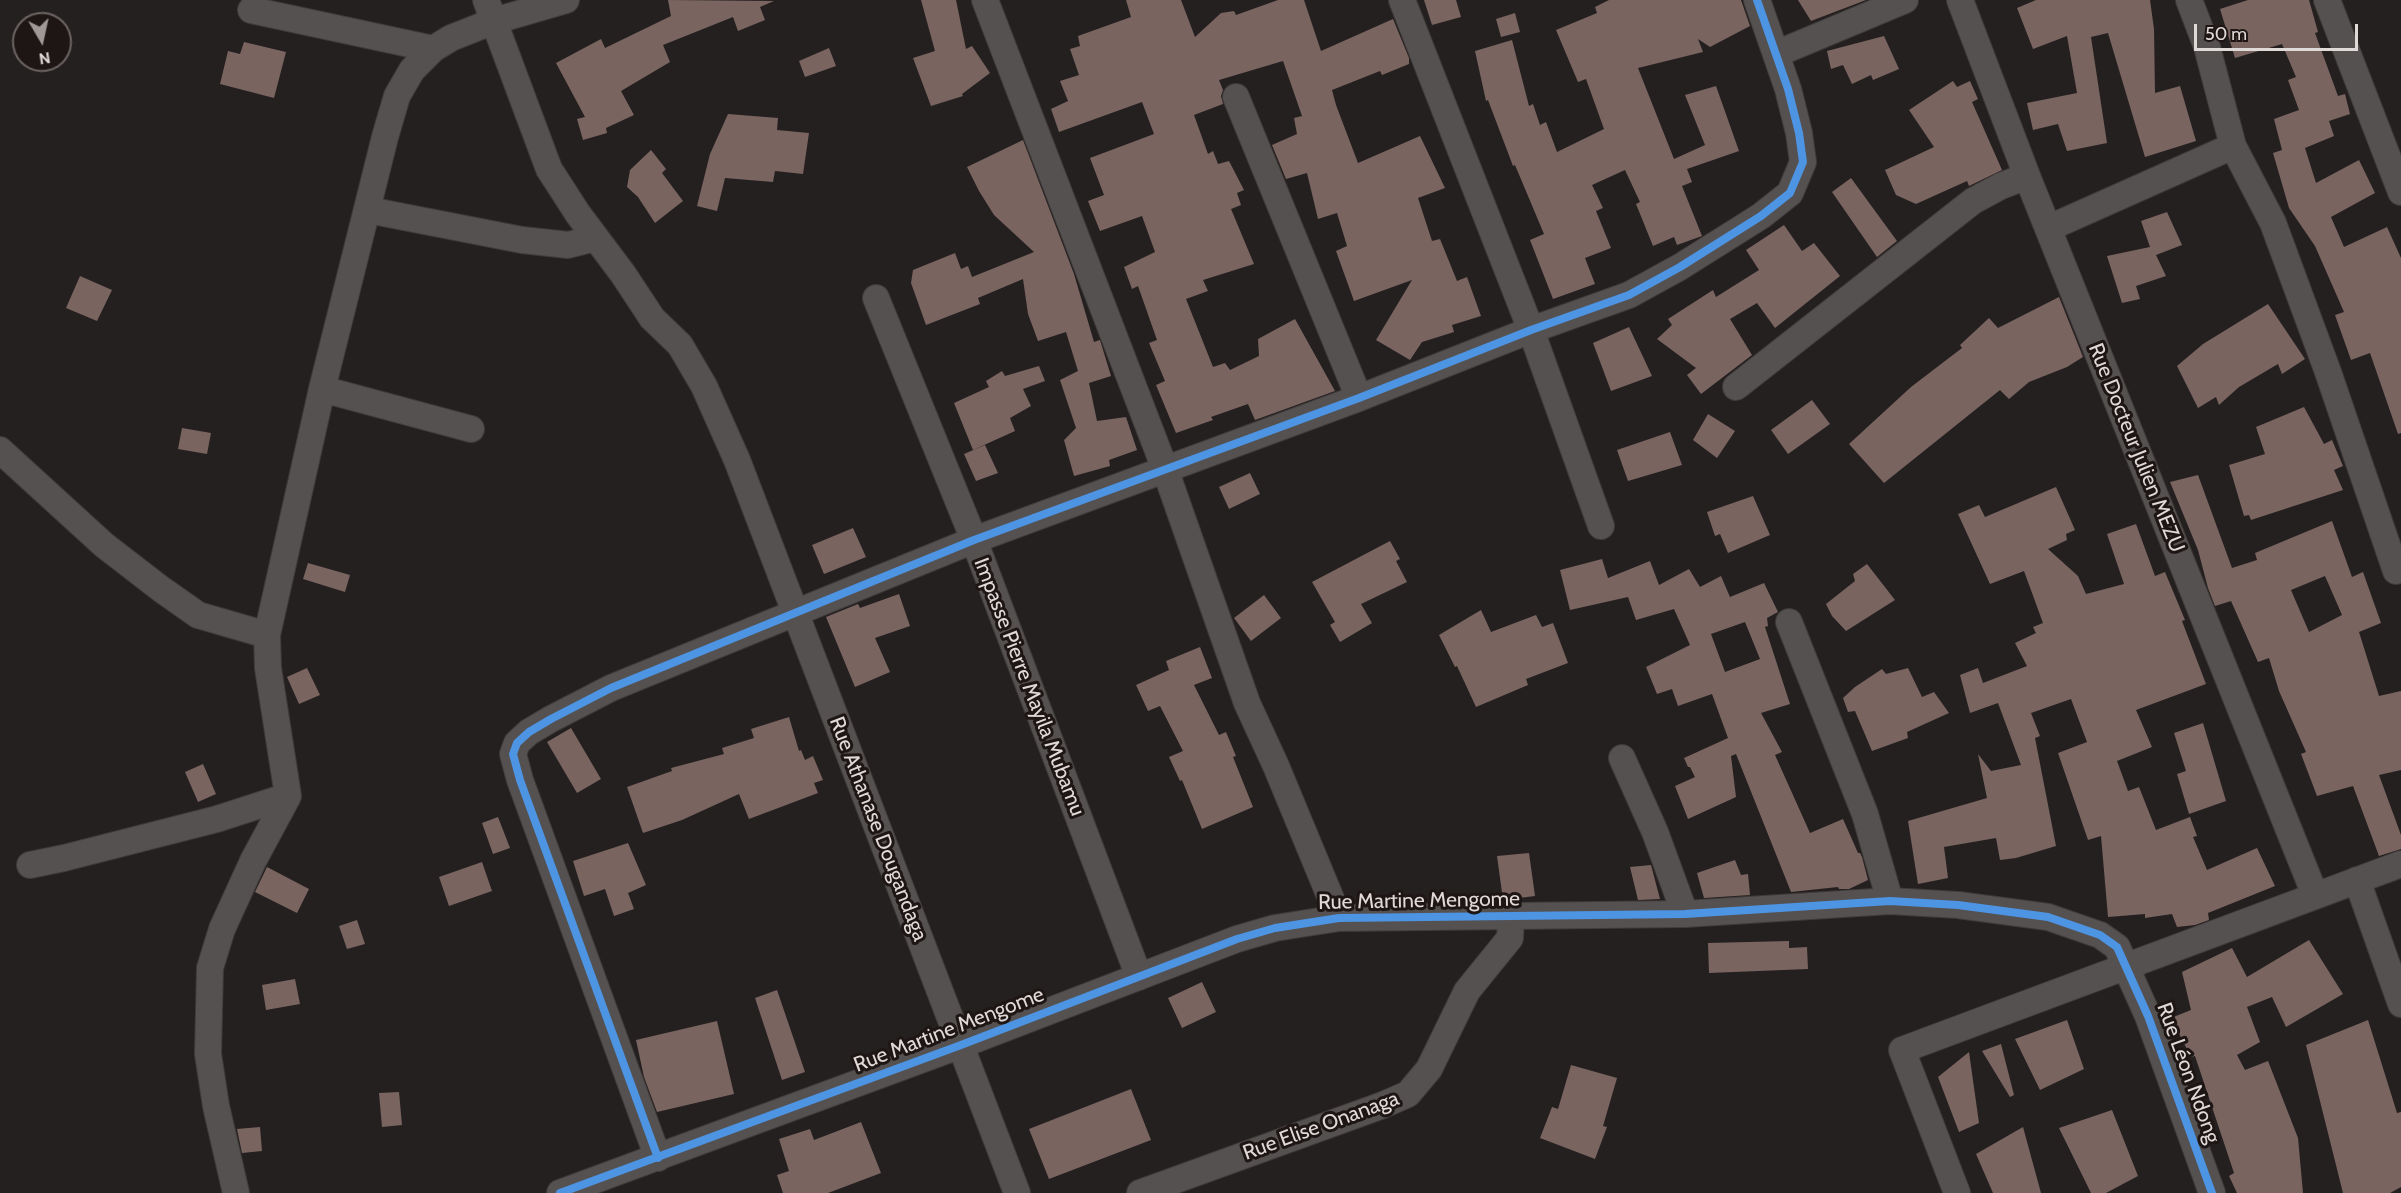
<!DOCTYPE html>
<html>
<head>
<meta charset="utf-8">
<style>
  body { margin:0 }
  #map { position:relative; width:2401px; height:1193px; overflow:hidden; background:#252020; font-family:Cabin,sans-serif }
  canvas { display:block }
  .north { position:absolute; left:12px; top:12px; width:60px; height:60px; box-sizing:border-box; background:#1e1614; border:2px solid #6b6462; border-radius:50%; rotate:171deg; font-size:16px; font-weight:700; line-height:24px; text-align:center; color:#dfd9d7 }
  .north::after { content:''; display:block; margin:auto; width:21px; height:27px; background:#9e9897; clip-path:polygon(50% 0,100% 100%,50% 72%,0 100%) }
  .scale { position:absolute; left:2194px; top:24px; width:164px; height:27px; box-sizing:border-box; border:3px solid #dfd9d7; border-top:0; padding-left:8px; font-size:18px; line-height:21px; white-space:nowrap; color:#dfd9d7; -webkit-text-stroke:4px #1e1614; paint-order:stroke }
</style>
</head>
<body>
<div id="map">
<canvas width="2401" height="1193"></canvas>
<div class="north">N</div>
<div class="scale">50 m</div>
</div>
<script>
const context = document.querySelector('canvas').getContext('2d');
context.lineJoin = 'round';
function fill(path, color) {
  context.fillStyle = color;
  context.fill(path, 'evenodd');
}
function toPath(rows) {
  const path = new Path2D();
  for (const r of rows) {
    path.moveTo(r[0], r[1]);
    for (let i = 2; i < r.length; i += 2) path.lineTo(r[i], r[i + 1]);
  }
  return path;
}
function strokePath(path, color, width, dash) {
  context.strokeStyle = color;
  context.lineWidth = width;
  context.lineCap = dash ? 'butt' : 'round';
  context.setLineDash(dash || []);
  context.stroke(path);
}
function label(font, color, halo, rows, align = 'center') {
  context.font = font + ' Cabin,sans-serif';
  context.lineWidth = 6;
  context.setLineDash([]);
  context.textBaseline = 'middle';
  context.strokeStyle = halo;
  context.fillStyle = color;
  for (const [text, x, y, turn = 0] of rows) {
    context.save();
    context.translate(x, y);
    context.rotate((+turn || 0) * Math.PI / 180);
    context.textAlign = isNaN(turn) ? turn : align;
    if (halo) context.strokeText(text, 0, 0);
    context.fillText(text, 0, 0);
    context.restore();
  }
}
fill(toPath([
  [668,0,774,1,760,7,765,20,738,31,733,17,663,45,670,62,621,91,634,115,606,128,607,133,583,140,577,119,585,117,556,63,601,39,605,48,671,16],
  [921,0,956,0,966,49,972,46,990,73,962,94,963,96,931,106,913,58,935,51],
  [1126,0,1181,0,1195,37,1221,13,1234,11,1236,15,1278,0,1304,0,1321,51,1393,19,1409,58,1409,64,1382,75,1380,71,1332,90,1336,105,1358,163,1420,136,1445,188,1418,198,1432,241,1440,239,1457,281,1467,277,1481,316,1452,325,1454,332,1422,342,1410,360,1376,340,1412,280,1354,301,1336,251,1347,246,1337,213,1318,219,1307,173,1286,179,1272,145,1297,134,1294,118,1302,116,1283,61,1219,80,1223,90,1221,96,1223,104,1194,115,1208,154,1213,151,1218,164,1229,161,1244,190,1237,193,1241,205,1231,209,1254,264,1203,280,1208,291,1186,299,1213,367,1225,363,1230,370,1259,356,1258,339,1295,319,1335,391,1255,420,1248,404,1211,417,1213,420,1176,433,1156,385,1165,381,1149,343,1157,340,1138,286,1132,289,1124,267,1155,252,1142,216,1100,231,1088,201,1104,195,1090,158,1154,134,1142,102,1059,132,1051,109,1068,101,1060,81,1079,75,1070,49,1080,46,1078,36,1131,17],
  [1424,0,1456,0,1461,17,1432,25],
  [1609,0,1741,0,1750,26,1710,47,1698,39,1703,52,1638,68,1674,159,1705,145,1685,95,1716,86,1739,151,1687,169,1692,182,1682,186,1702,236,1677,245,1674,237,1653,246,1636,204,1640,202,1625,170,1592,185,1603,208,1596,211,1611,248,1585,258,1595,284,1553,299,1530,240,1544,234,1515,165,1513,166,1488,100,1486,101,1475,51,1512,40,1529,106,1533,104,1540,125,1546,122,1557,152,1604,129,1586,79,1578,82,1556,30,1597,13,1595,7],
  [1798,0,1866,0,1811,21],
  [2036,0,2150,0,2154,29,2155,93,2180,86,2196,141,2145,157,2108,33,2091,37,2107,143,2067,151,2058,124,2033,130,2027,103,2077,93,2067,36,2033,49,2017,8],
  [2248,0,2309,0,2318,32,2315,33,2338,96,2345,94,2350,114,2329,121,2334,136,2305,148,2316,183,2359,160,2375,193,2331,217,2344,247,2387,227,2401,258,2401,433,2398,434,2370,353,2351,360,2335,315,2344,312,2315,246,2289,208,2273,153,2282,150,2274,119,2299,110,2288,80,2296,77,2282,44,2235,58,2220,9],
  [1515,13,1520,32,1501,37,1496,19],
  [1884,36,1899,69,1873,80,1871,75,1852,84,1843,65,1831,69,1827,51],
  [244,42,286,52,274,98,220,84,228,51,240,54],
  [829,48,836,66,805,77,799,61],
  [1953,81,1957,87,1970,81,1978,99,1972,102,2002,170,1969,186,1967,181,1916,204,1896,195,1885,170,1934,147,1909,110],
  [728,114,778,118,777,130,809,133,803,174,775,171,773,182,725,178,717,211,697,206,710,154],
  [1023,140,1074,274,1094,342,1100,340,1111,376,1089,383,1097,421,1126,417,1137,450,1109,460,1110,466,1074,476,1064,440,1076,428,1060,380,1078,371,1066,332,1038,341,1028,314,1023,279,978,298,980,304,926,325,911,283,913,270,955,253,961,269,968,266,972,277,1034,252,994,215,979,191,967,167],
  [651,150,666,169,662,173,683,201,655,223,638,197,627,187,630,170],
  [1851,178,1897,241,1877,257,1832,192],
  [2167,212,2182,245,2156,255,2166,276,2136,286,2140,299,2122,303,2107,256,2150,247,2141,221],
  [1784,225,1802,251,1814,243,1840,276,1775,328,1757,303,1730,319,1752,355,1701,394,1687,375,1696,368,1657,339,1672,325,1668,319,1713,290,1716,297,1759,270,1746,250],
  [80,276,112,290,97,321,66,308],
  [2059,297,2083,357,2067,367,2029,382,2009,399,2000,390,1884,483,1849,444,1911,387,1962,348,1960,345,1989,318,1998,328],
  [2268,304,2305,359,2282,374,2278,364,2239,387,2219,405,2216,397,2198,408,2177,366,2203,344],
  [1629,327,1652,376,1611,391,1593,343],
  [1039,366,1045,381,1023,389,1031,406,1010,418,1015,431,973,450,954,403,989,387,986,381,1002,371,1005,376],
  [1812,400,1830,424,1788,454,1771,430],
  [2304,407,2324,444,2332,440,2343,466,2334,470,2343,490,2251,520,2249,515,2244,516,2229,465,2265,454,2256,427],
  [1708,414,1735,431,1717,458,1693,440],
  [182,428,211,433,207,454,178,449],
  [1670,432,1682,465,1628,481,1617,450],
  [985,445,998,473,976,481,964,454],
  [1250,473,1260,494,1229,509,1219,487],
  [2198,475,2232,568,2257,560,2255,553,2332,521,2352,577,2363,572,2381,623,2359,632,2379,696,2401,691,2401,770,2379,775,2401,835,2401,849,2379,856,2353,786,2317,796,2301,754,2306,752,2279,691,2269,658,2258,662,2231,601,2215,606,2208,588,2198,550,2170,482],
  [2325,576,2342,615,2309,632,2291,590],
  [2056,487,2075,530,2066,534,2067,540,2048,549,2078,576,2086,594,2124,584,2107,534,2136,524,2155,576,2165,572,2185,620,2182,621,2206,684,2136,710,2152,747,2117,761,2128,791,2139,787,2156,830,2190,817,2197,836,2193,837,2207,870,2257,848,2275,886,2208,913,2209,920,2195,925,2177,927,2172,914,2145,918,2145,914,2108,917,2101,836,2088,840,2058,753,2087,742,2071,699,2031,713,2040,736,2035,738,2056,846,2016,858,2000,860,1996,838,1944,847,1948,878,1918,884,1908,821,1987,798,1978,754,1991,771,2021,765,1998,703,1970,713,1960,675,1978,668,1983,683,2027,666,2015,643,2036,633,2033,627,2043,623,2024,571,1990,584,1958,514,1979,505,1985,517],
  [1753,496,1770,535,1728,553,1720,534,1715,536,1707,512],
  [853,528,866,557,824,574,812,545],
  [1390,541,1400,559,1396,561,1407,582,1361,604,1372,623,1340,642,1330,625,1335,622,1312,582],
  [1602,559,1608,578,1650,561,1659,585,1689,569,1700,587,1721,576,1730,597,1764,583,1778,612,1767,618,1768,626,1765,627,1790,704,1761,713,1782,752,1775,755,1810,833,1843,819,1858,853,1860,853,1862,857,1868,880,1849,889,1839,889,1838,887,1791,892,1736,754,1731,756,1736,797,1688,819,1675,786,1695,777,1690,767,1688,767,1684,758,1728,738,1712,694,1678,706,1672,689,1657,694,1646,667,1690,645,1674,609,1636,620,1628,597,1570,610,1560,570],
  [1745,622,1760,659,1725,672,1711,634],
  [308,563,350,575,345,592,303,579],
  [1867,564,1895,600,1846,631,1832,616,1826,604,1855,581,1853,574],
  [899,594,910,626,875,638,890,672,855,687,826,617,858,604,860,608],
  [1264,595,1281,618,1251,641,1234,618],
  [1481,610,1491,632,1536,615,1542,627,1553,623,1568,663,1526,679,1528,685,1476,707,1457,666,1455,667,1439,635],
  [1200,647,1212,678,1194,685,1219,735,1226,732,1236,756,1233,757,1253,807,1202,829,1182,780,1180,781,1169,757,1183,751,1160,706,1148,711,1136,685,1169,670,1166,661],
  [307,668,320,695,299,704,287,677],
  [1908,668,1922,697,1934,692,1949,713,1907,732,1908,738,1872,751,1855,711,1848,712,1843,698,1855,687,1882,669,1886,674],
  [789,717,799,751,801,750,805,760,813,756,823,780,814,783,818,793,749,819,739,794,682,820,643,833,627,787,672,771,671,768,724,754,722,748,754,738,751,729],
  [2203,723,2226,801,2189,814,2177,774,2186,771,2174,733],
  [571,728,601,779,577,793,547,742],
  [203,764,216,794,198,802,185,772],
  [498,817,510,848,493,854,482,823],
  [628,843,646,885,628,893,634,909,614,916,605,889,584,896,573,861],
  [1529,853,1535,896,1503,900,1497,856],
  [1735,860,1741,875,1748,874,1750,895,1704,898,1697,873],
  [482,862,492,891,449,906,439,877],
  [1651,865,1660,899,1638,900,1630,867],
  [267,867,309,889,297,913,255,892],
  [357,920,365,944,347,949,339,926],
  [2309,940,2343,994,2286,1027,2272,997,2247,1007,2260,1042,2237,1055,2245,1070,2268,1061,2298,1138,2303,1193,2237,1193,2229,1176,2234,1173,2195,1056,2191,1057,2171,1018,2191,1010,2182,972,2232,948,2247,977],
  [1789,941,1789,948,1807,947,1808,969,1709,973,1708,943],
  [295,979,300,1004,266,1010,262,985],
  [1202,982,1216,1012,1182,1028,1168,998],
  [777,990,805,1072,782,1080,755,998],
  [2067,1020,2084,1069,2040,1090,2015,1039],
  [2368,1020,2397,1113,2401,1112,2401,1187,2390,1193,2343,1193,2306,1045],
  [717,1021,734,1094,657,1112,644,1077,636,1040],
  [2001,1044,2014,1095,2010,1097,1982,1051],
  [1969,1052,1979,1123,1959,1132,1938,1077],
  [1571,1065,1617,1078,1603,1126,1607,1127,1595,1159,1540,1138,1552,1107,1558,1109],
  [1131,1089,1151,1140,1049,1179,1029,1129],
  [399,1092,402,1125,382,1127,379,1093],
  [2112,1110,2138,1176,2106,1193,2091,1193,2059,1128],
  [861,1122,881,1173,828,1193,783,1193,777,1175,789,1171,779,1139,810,1129,814,1140],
  [260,1127,262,1151,242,1153,237,1129],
  [2023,1127,2041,1193,1993,1193,1976,1154]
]), '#796460');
const minor = toPath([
  [486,0,549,169,578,214,623,274,652,318,680,345,704,386,737,460,1017,1193],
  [985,0,1165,469,1247,703,1276,766,1339,918],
  [1402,0,1531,330,1601,526],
  [1960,0,2027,176,2315,895],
  [2189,0,2207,47,2233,146,2273,223,2328,372,2396,571],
  [2327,0,2401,192],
  [251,10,433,49],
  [1776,54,1905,0],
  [1236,97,1359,398],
  [368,210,522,240,568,245,596,238],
  [2049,228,2233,146],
  [876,298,974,540,1139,977],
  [1736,387,1973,201,2001,186,2027,176],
  [322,389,471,429],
  [0,450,104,545,161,589,198,615,267,635],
  [1789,622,1865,814,1890,901],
  [1622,758,1655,832,1685,914],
  [30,865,64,858,217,819,288,796],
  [2357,880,2401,1004],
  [658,1158,520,780,513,754,517,743,529,732,551,719,611,688,974,540,1359,398,1531,330,1629,295,1680,267,1761,216,1790,193,1803,162,1799,133,1788,89,1757,0],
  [236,1193,216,1106,208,1054,210,968,222,929,253,861,288,796,268,668,267,635,322,389,385,137,397,96,412,70,433,49,451,38,494,21,566,0],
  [560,1193,961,1045,1237,939,1275,928,1339,918,1685,914,1890,901,1958,905,2048,917,2100,935,2117,947,2148,1016,2212,1193],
  [1140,1193,1383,1105,1408,1094,1429,1069,1467,991,1510,938,1511,917],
  [1957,1193,1902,1050,2401,864]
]);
strokePath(minor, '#403b3b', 28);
strokePath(minor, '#555151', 26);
strokePath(toPath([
  [658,1158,520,780,513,754,517,743,529,732,551,719,611,688,974,540,1359,398,1531,330,1629,295,1680,267,1761,216,1790,193,1803,162,1799,133,1788,89,1757,0],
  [560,1193,961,1045,1237,939,1275,928,1339,918,1685,914,1890,901,1958,905,2048,917,2100,935,2117,947,2148,1016,2212,1193]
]), '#4d94e3', 8);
label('21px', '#dfd9d7', '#1e1614', [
  ["Rue Docteur Julien MEZU",2136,448,68],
  ["Impasse Pierre Mayila Mubamu",1029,687,69],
  ["Rue Athanase Dougandaga",878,829,69],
  ["Rue Martine Mengome",1419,901,-1],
  ["Rue Martine Mengome",949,1030,-21],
  ["Rue Léon Ndong",2188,1073,70],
  ["Rue Elise Onanaga",1321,1126,-20]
]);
</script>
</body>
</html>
